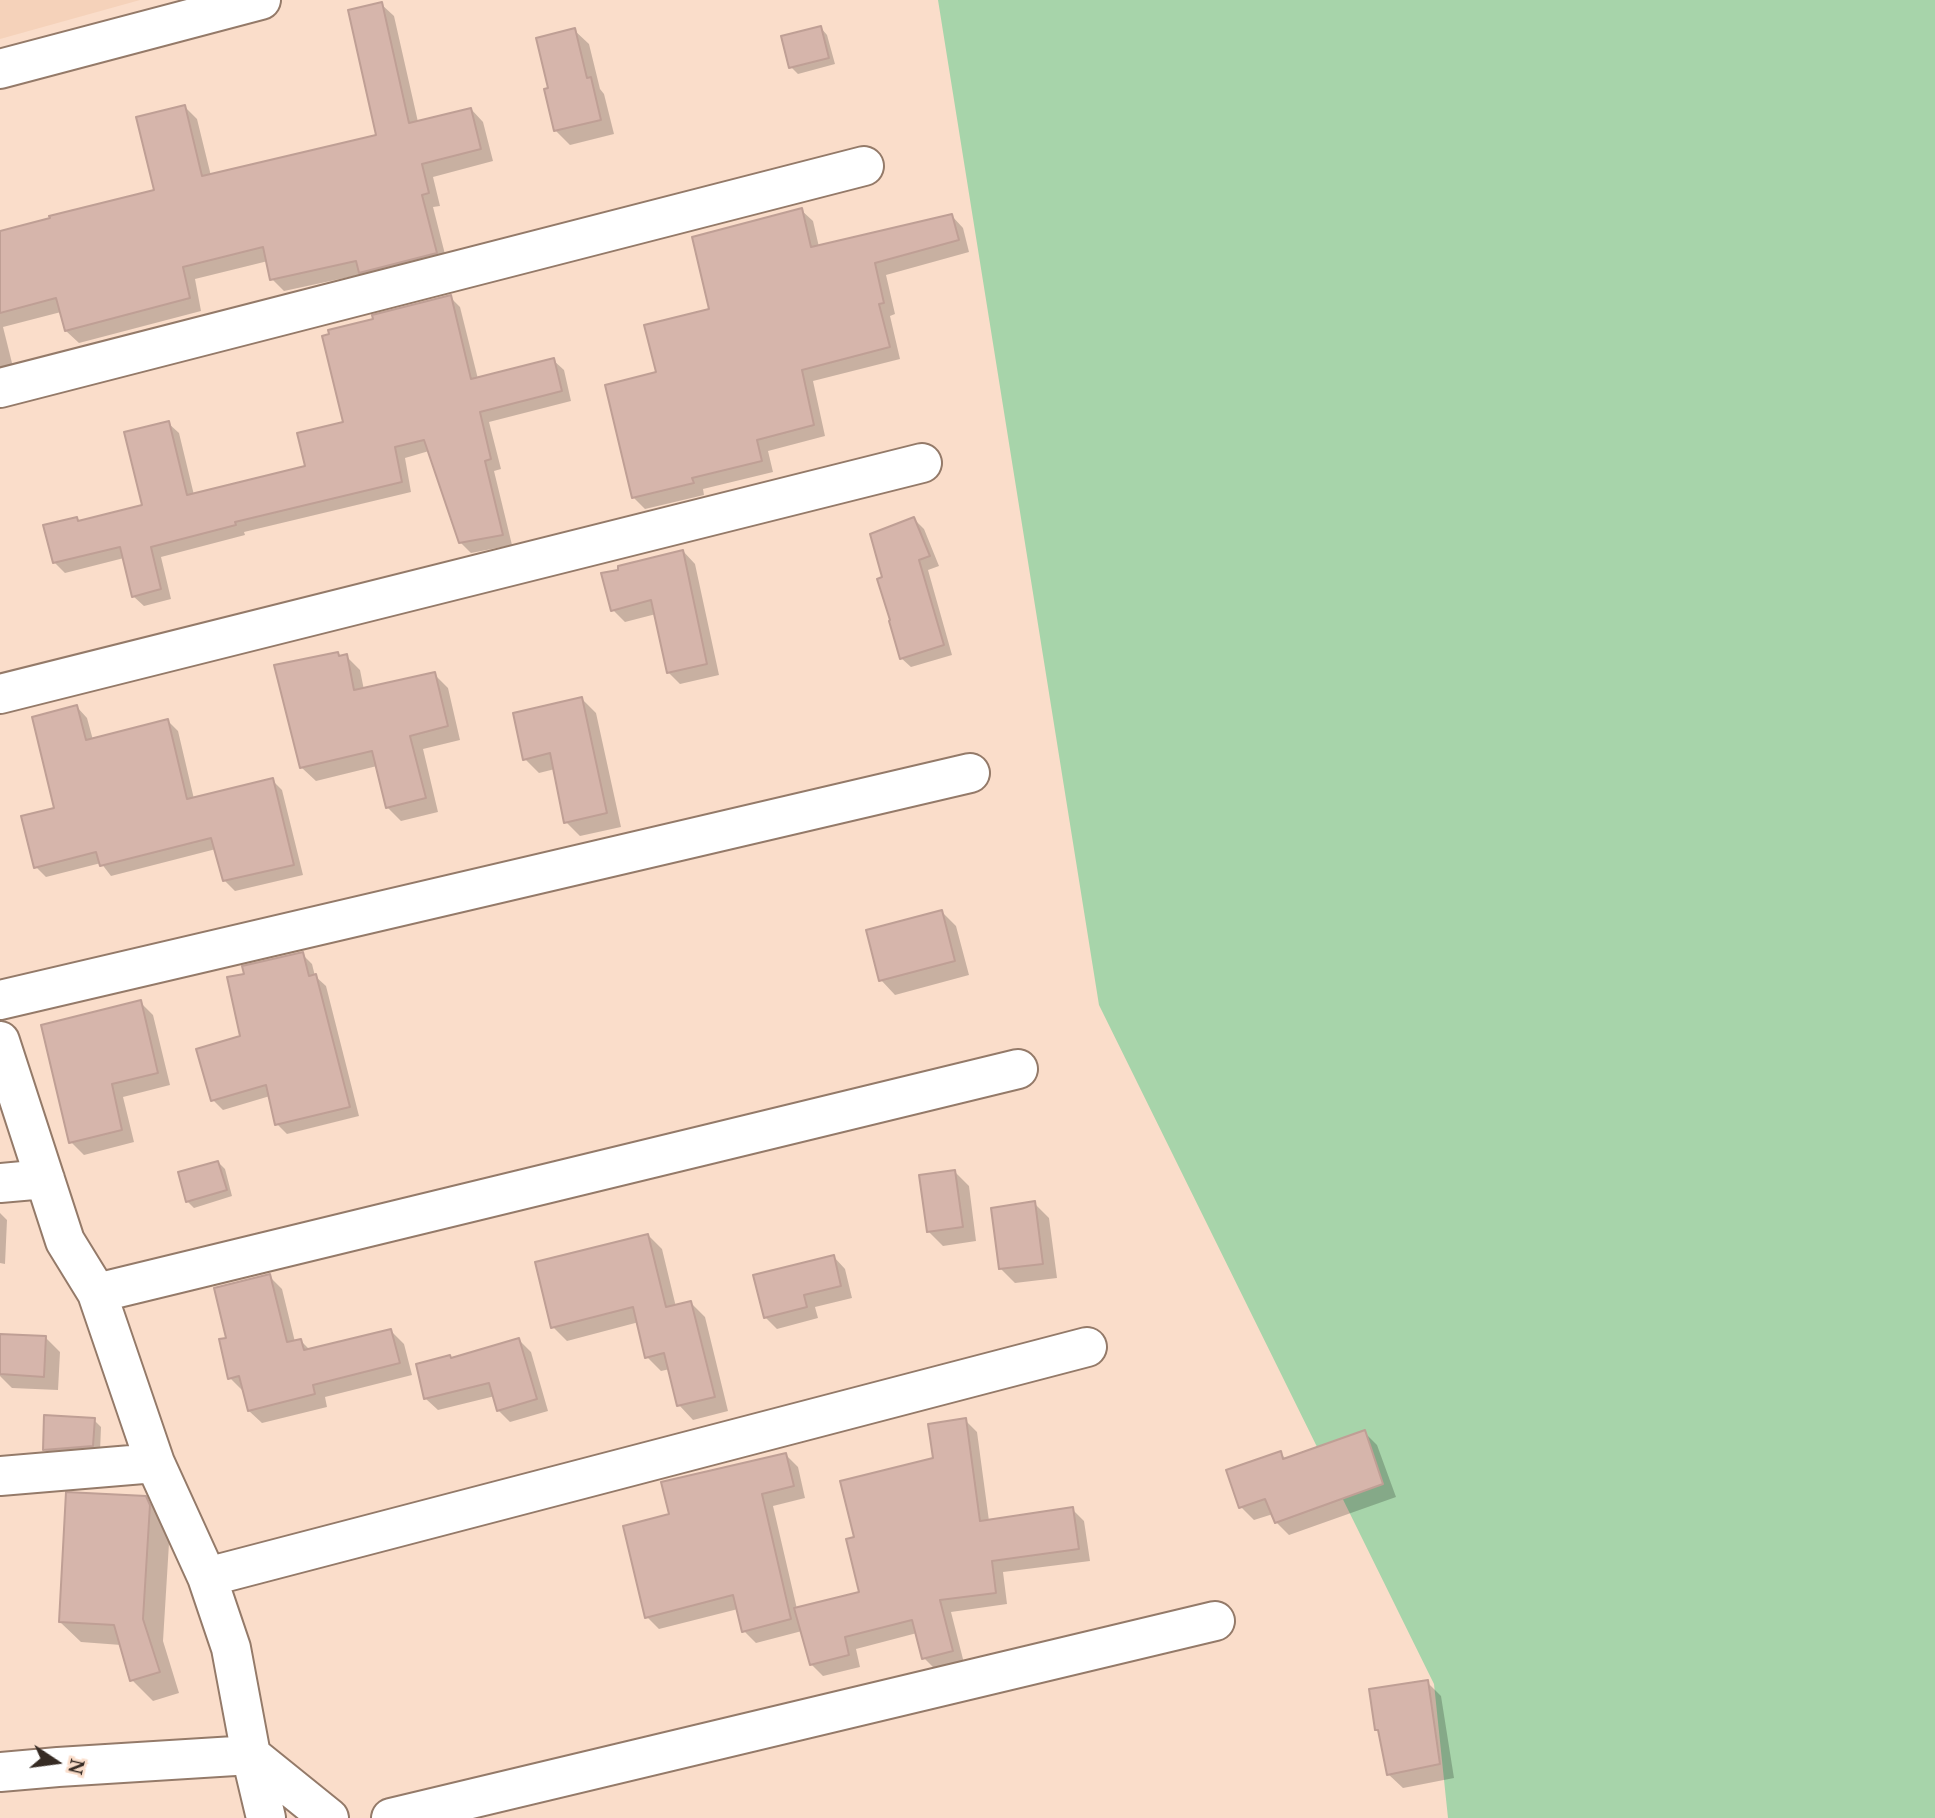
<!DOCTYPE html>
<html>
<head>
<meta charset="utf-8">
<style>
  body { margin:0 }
  #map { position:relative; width:1935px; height:1818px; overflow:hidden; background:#faddca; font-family:"Noto Serif",serif }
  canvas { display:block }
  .north { position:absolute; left:21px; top:1727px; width:70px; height:70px; -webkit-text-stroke:5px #faddca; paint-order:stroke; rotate:103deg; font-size:19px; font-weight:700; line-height:28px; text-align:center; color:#362b24 }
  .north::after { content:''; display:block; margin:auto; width:24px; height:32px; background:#362b24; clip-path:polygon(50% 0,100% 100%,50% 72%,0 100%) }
</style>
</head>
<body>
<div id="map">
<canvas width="1935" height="1818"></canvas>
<div class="north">N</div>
</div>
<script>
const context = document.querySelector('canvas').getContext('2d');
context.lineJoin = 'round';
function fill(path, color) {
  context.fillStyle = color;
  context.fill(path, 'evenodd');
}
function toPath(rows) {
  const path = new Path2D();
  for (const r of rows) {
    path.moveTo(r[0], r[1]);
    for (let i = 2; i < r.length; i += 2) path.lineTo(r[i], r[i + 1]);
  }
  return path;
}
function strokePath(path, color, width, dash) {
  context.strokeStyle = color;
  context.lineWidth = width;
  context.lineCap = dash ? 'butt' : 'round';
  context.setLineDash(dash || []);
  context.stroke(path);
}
fill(toPath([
  [0,0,140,0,0,39]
]), '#f5d2ba');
fill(toPath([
  [938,0,1935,0,1935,1818,1448,1818,1434,1684,1099,1005]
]), '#a7d4aa');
fill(toPath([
  [381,4,394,16,418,122,471,109,483,122,493,161,433,177,440,206,433,207,448,266,374,285,363,274,284,291,272,279,268,261,195,279,201,311,79,343,66,331,61,312,3,327,15,375,0,378,0,233,156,191,185,107,197,119,211,176,378,137],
  [821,28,827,35,835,64,798,74,791,67],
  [574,30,589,44,600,89,604,94,614,134,570,145,556,131,546,91,550,90],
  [801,210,813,221,819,247,952,216,963,228,969,252,886,275,895,314,890,316,900,359,813,381,825,436,768,451,773,472,703,489,704,495,645,509,634,498,658,374,711,310],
  [450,297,460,307,478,379,553,360,564,370,571,401,489,422,501,469,494,471,512,545,471,553,460,542,429,451,405,458,411,492,244,532,245,535,161,557,171,599,144,606,133,596,124,558,65,573,54,562,76,518,80,522,144,506,168,423,179,433,194,495,308,467,345,423,375,320],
  [914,519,924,529,939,566,928,570,952,655,911,667,901,658,884,578],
  [683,551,695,564,719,675,680,684,668,672,656,614,625,622,613,610],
  [338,654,341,657,346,656,360,670,364,690,434,674,448,688,460,740,423,749,438,812,401,821,387,807,377,766,316,781,302,768],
  [582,699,596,713,621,827,580,836,566,822,555,769,539,773,525,759],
  [77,707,87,718,93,740,168,721,178,731,194,799,272,780,282,790,303,875,235,891,225,881,216,849,111,876,101,863,46,877,36,867,56,809],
  [942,912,956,926,969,975,895,995,881,980],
  [302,954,312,964,315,976,326,986,359,1116,287,1134,277,1124,270,1096,223,1110,213,1100,243,1038],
  [140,1002,153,1015,170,1085,123,1097,134,1142,84,1155,71,1142],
  [218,1162,225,1169,232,1196,194,1208,187,1201],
  [955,1172,969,1186,976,1241,943,1246,928,1231],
  [1034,1203,1049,1218,1057,1278,1015,1283,1001,1269],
  [0,1213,7,1220,5,1264,0,1263],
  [648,1235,662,1249,676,1307,691,1303,705,1317,728,1411,693,1420,679,1405,670,1369,661,1371,647,1357,639,1322,567,1341,553,1327],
  [834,1257,845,1269,852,1298,815,1307,818,1318,777,1329,765,1317],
  [269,1276,282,1289,295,1342,301,1341,310,1350,391,1331,404,1344,412,1375,325,1397,327,1407,262,1423,249,1411,244,1391,243,1391,230,1378,228,1339],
  [0,1336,46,1338,60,1352,58,1390,12,1388,0,1376],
  [519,1340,531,1352,548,1411,510,1422,498,1410,495,1396,438,1410,426,1399,418,1365,452,1359],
  [94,1420,101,1427,100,1452,51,1456,44,1449],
  [965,1420,977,1432,989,1521,1072,1509,1084,1521,1090,1561,1003,1572,1007,1604,951,1612,964,1663,936,1670,924,1658,917,1633,856,1649,860,1667,823,1676,811,1664,802,1631,756,1643,744,1631,738,1609,659,1629,647,1617,671,1516,786,1455,798,1467,805,1498,773,1506,797,1609,862,1593,856,1538,935,1460],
  [1364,1432,1377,1445,1396,1497,1289,1535,1276,1522,1273,1514,1254,1520,1241,1507,1280,1453,1287,1460],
  [145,1498,166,1519,170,1527,163,1641,179,1693,153,1701,132,1680,121,1645,81,1642,60,1622],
  [1427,1682,1441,1696,1454,1778,1403,1788,1388,1774,1380,1733,1377,1729]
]), '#0003');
const building = toPath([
  [382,2,409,123,471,108,481,149,422,164,429,193,422,195,437,253,359,273,356,261,270,280,263,247,183,267,190,298,65,331,56,298,0,313,0,231,50,218,49,216,154,190,136,117,185,105,202,176,376,135,348,10,382,2],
  [821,26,829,58,789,68,781,36,821,26],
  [575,28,587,78,591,77,601,120,554,131,544,89,548,88,536,38,575,28],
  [802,208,811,247,952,214,959,240,875,263,884,303,879,304,890,347,802,370,814,425,757,440,762,461,692,478,694,483,632,498,605,385,656,372,644,325,709,309,692,237,802,208],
  [451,295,471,379,554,358,562,391,480,412,491,459,485,461,503,535,459,543,424,440,395,447,402,482,235,522,236,525,151,547,161,589,132,597,120,547,53,563,43,525,77,517,78,521,142,505,124,432,169,421,187,495,305,466,297,433,343,422,322,336,329,334,328,330,373,319,372,315,451,295],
  [914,517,930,556,919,560,944,645,900,659,889,621,890,620,877,579,882,577,870,534,914,517],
  [683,550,707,664,667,673,651,600,611,611,601,573,618,570,618,566,683,550],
  [338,652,339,656,347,654,354,690,435,672,448,726,410,736,426,798,386,808,372,751,300,768,274,665,338,652],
  [582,697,607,813,564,823,550,753,523,760,513,713,582,697],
  [77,705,86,740,168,719,187,799,273,778,294,865,223,881,211,838,100,866,96,852,34,868,21,816,54,808,32,717,77,705],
  [942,910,955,961,879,981,866,930,942,910],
  [303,952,309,976,316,974,350,1107,275,1125,266,1085,211,1101,196,1049,240,1036,227,977,244,974,242,966,303,952],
  [141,1000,158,1073,112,1084,122,1130,69,1143,41,1025,141,1000],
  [218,1161,227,1190,186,1202,178,1172,218,1161],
  [955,1170,963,1227,927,1232,919,1175,955,1170],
  [1035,1201,1043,1264,999,1269,991,1208,1035,1201],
  [648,1234,666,1307,691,1301,715,1397,677,1406,664,1353,645,1358,633,1307,551,1328,535,1262,648,1234],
  [834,1255,841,1286,804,1295,807,1307,764,1318,753,1275,834,1255],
  [270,1274,287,1342,301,1339,304,1350,391,1329,400,1363,313,1385,315,1394,248,1411,239,1376,228,1379,219,1339,226,1338,214,1288,270,1274],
  [0,1334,46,1336,44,1377,0,1374,0,1334],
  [519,1338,537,1399,497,1411,489,1383,424,1399,416,1364,450,1355,451,1358,519,1338],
  [44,1415,95,1418,93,1446,43,1450,44,1415],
  [966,1418,980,1521,1073,1507,1079,1549,992,1561,996,1593,940,1600,953,1651,922,1659,912,1620,845,1637,849,1655,810,1665,794,1608,859,1592,846,1539,854,1537,840,1481,933,1458,928,1424,966,1418],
  [1365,1430,1383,1484,1275,1523,1265,1499,1239,1508,1226,1470,1281,1451,1283,1459,1365,1430],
  [786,1453,794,1486,762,1494,791,1619,742,1632,733,1595,645,1618,623,1526,669,1514,661,1482,786,1453],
  [66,1492,146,1496,150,1505,143,1619,160,1672,130,1681,114,1625,59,1622,66,1492],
  [1428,1680,1440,1764,1387,1775,1378,1730,1375,1730,1369,1689,1428,1680]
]);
fill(building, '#d6b5ab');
strokePath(building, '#bf9f95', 2);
const minor = toPath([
  [0,69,261,0],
  [0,388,864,166],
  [0,694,922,463],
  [0,1000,970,773],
  [0,1041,65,1241,97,1293,155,1463,207,1577,231,1648,251,1755,329,1818],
  [0,1183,45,1179],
  [97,1293,1018,1069],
  [0,1476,155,1463],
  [207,1577,1087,1347],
  [0,1772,58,1767,251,1755,266,1818],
  [391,1818,1215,1621]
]);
strokePath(minor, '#947a69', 42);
strokePath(minor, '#fff', 38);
</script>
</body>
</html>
